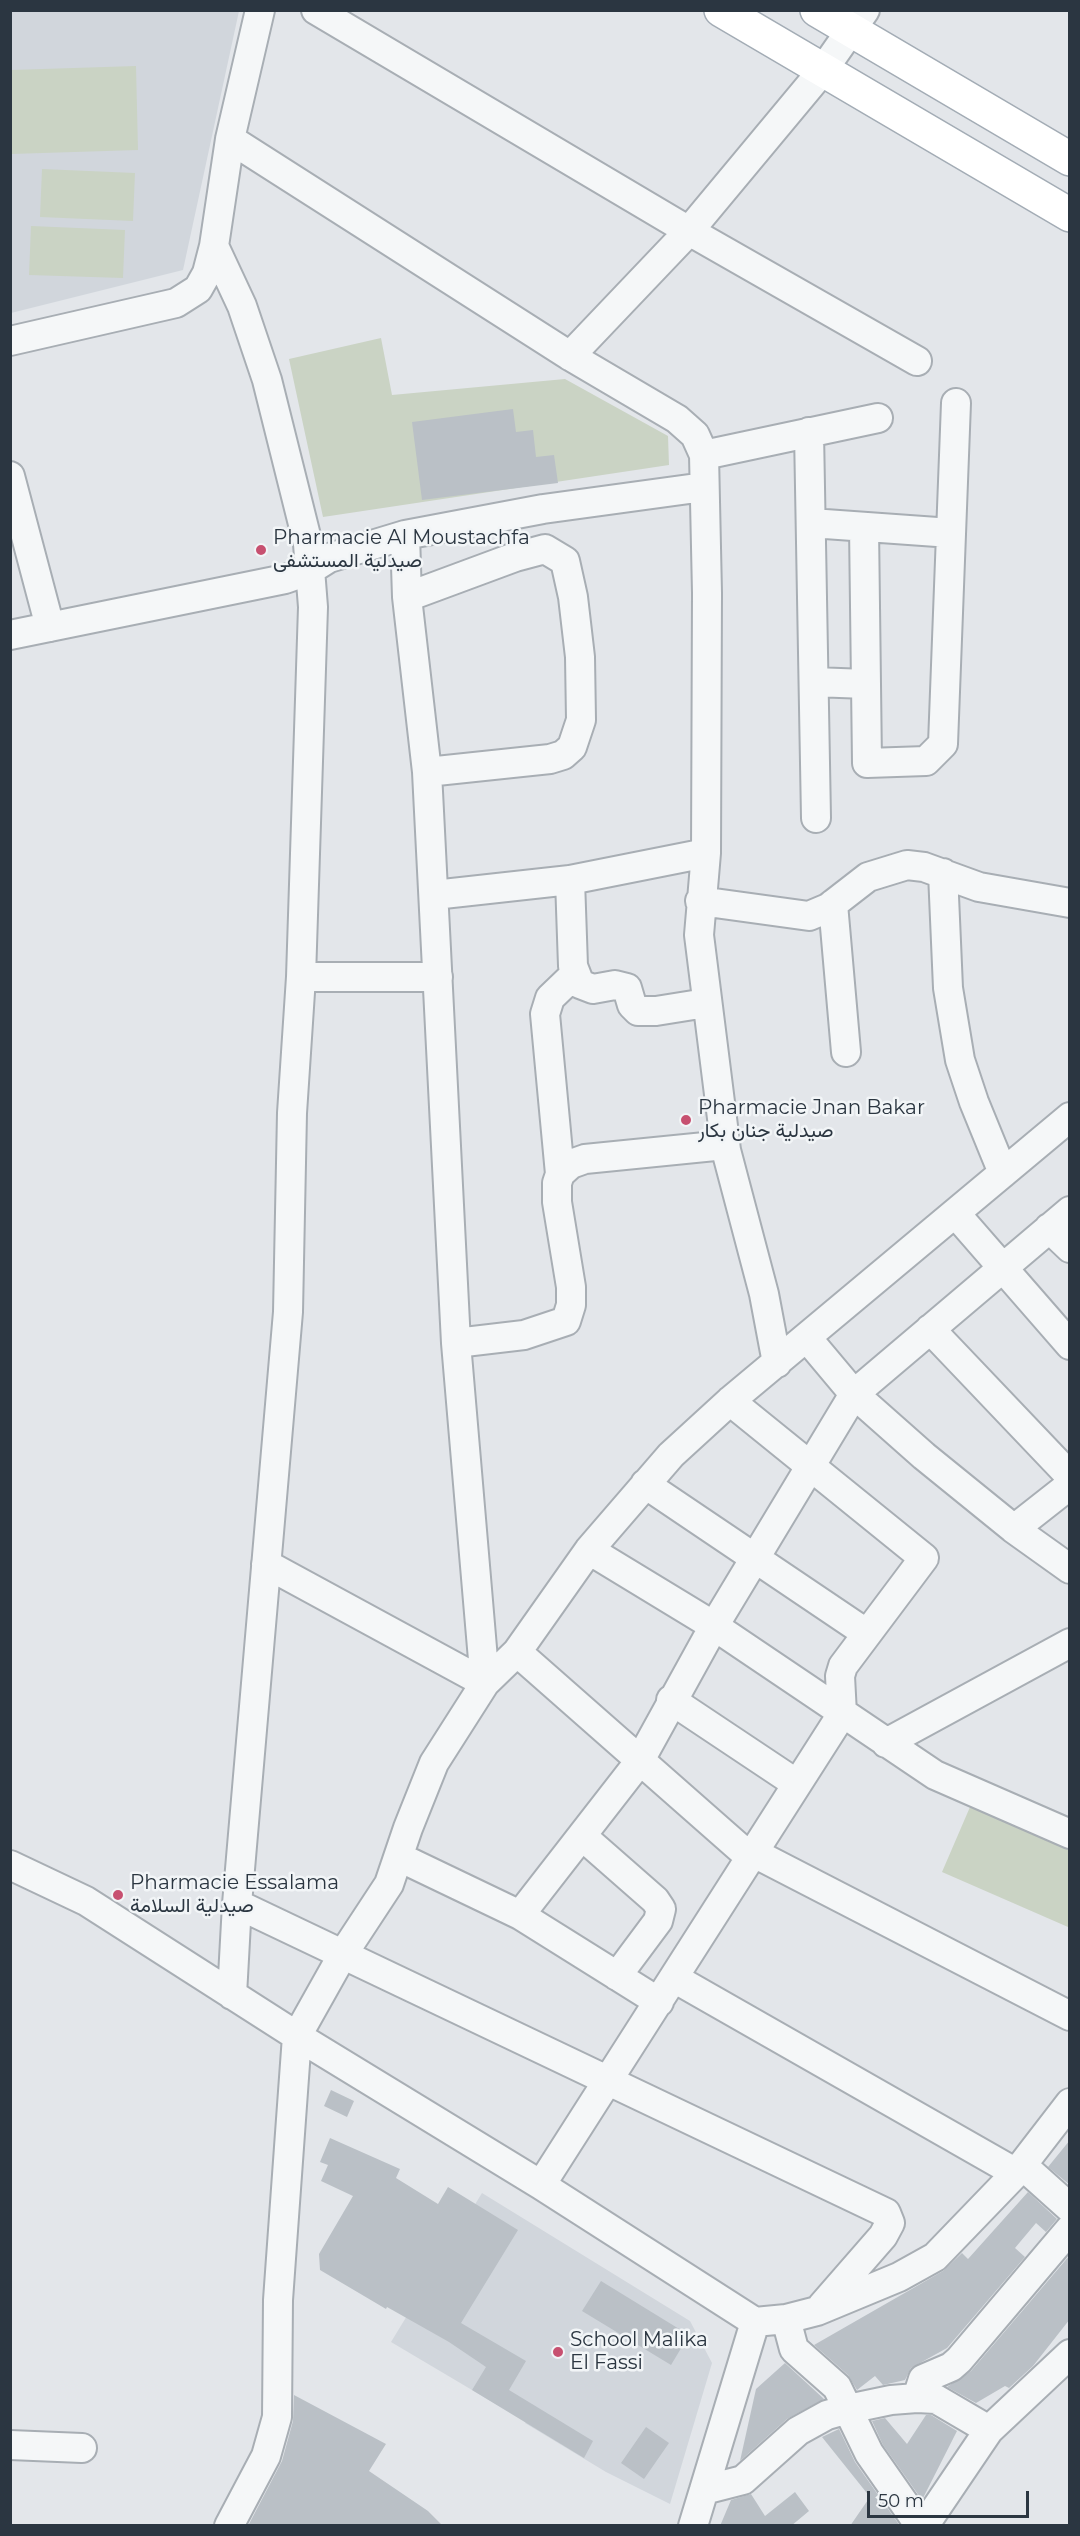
<!DOCTYPE html>
<html>
<head>
<meta charset="utf-8">
<style>
  body { margin:0 }
  #map { position:relative; width:1080px; height:2536px; overflow:hidden; background:#e3e6ea; font-family:Montserrat,sans-serif }
  canvas { display:block }
  .frame { position:absolute; inset:0; border:12px solid #2b3641; pointer-events:none }
  .scale { position:absolute; left:867px; top:2491px; width:162px; height:27px; box-sizing:border-box; border:3px solid #2b3641; border-top:0; padding-left:8px; font-size:18px; line-height:21px; white-space:nowrap; color:#2b3641; -webkit-text-stroke:4px #f2f5f7; paint-order:stroke }
</style>
</head>
<body>
<div id="map">
<canvas width="1080" height="2536"></canvas>
<div class="frame"></div>
<div class="scale">50 m</div>
</div>
<script>
const context = document.querySelector('canvas').getContext('2d');
context.lineJoin = 'round';
function fill(path, color) {
  context.fillStyle = color;
  context.fill(path, 'evenodd');
}
function toPath(rows) {
  const path = new Path2D();
  for (const r of rows) {
    path.moveTo(r[0], r[1]);
    for (let i = 2; i < r.length; i += 2) path.lineTo(r[i], r[i + 1]);
  }
  return path;
}
function strokePath(path, color, width, dash) {
  context.strokeStyle = color;
  context.lineWidth = width;
  context.lineCap = dash ? 'butt' : 'round';
  context.setLineDash(dash || []);
  context.stroke(path);
}
function label(font, color, halo, rows, align = 'center') {
  context.font = font + ' Montserrat,Vazirmatn,sans-serif';
  context.lineWidth = 5;
  context.setLineDash([]);
  context.textBaseline = 'middle';
  context.strokeStyle = halo;
  context.fillStyle = color;
  for (const [text, x, y, turn = 0] of rows) {
    context.save();
    context.translate(x, y);
    context.rotate((+turn || 0) * Math.PI / 180);
    context.textAlign = isNaN(turn) ? turn : align;
    if (halo) context.strokeText(text, 0, 0);
    context.fillText(text, 0, 0);
    context.restore();
  }
}
fill(toPath([
  [10,11,239,11,183,270,11,313],
  [482,2193,690,2321,712,2363,670,2504,606,2472,525,2423,529,2415,503,2400,499,2406,391,2342]
]), '#d1d6dc');
fill(toPath([
  [136,66,138,150,11,154,11,70],
  [42,169,135,173,133,221,40,217],
  [31,226,125,230,123,278,29,275],
  [381,338,392,395,565,379,668,436,669,465,323,517,289,359],
  [970,1807,1069,1850,1068,1927,942,1872]
]), '#cad3c4');
fill(toPath([
  [513,409,516,432,533,430,536,457,554,455,558,483,422,500,412,422],
  [331,2090,354,2101,347,2117,324,2106],
  [330,2138,400,2169,396,2178,438,2204,448,2187,518,2230,461,2323,526,2361,509,2390,593,2441,584,2458,472,2390,486,2367,449,2342,387,2307,386,2309,320,2270,319,2254,353,2196,321,2181,328,2165,320,2162],
  [1070,2140,1070,2185,1048,2167],
  [1028,2192,1057,2219,1046,2232,1036,2223,1015,2248,1025,2257,947,2348,911,2368,905,2380,883,2385,875,2376,857,2390,848,2375,814,2345,943,2271,962,2253,968,2259],
  [1070,2255,1070,2319,1033,2366,1009,2388,1005,2386,976,2403,947,2387,971,2371],
  [601,2281,689,2335,671,2365,582,2311],
  [785,2363,824,2399,787,2419,740,2461,756,2389],
  [294,2395,386,2444,369,2471,428,2511,443,2526,248,2526,282,2461,293,2421],
  [926,2415,931,2415,957,2431,922,2500,883,2445,872,2421,885,2418,907,2444],
  [646,2427,669,2443,644,2479,621,2463],
  [839,2429,855,2462,900,2526,850,2526,870,2497,822,2437],
  [795,2492,809,2511,791,2526,720,2526,731,2500,751,2494,765,2516]
]), '#bac0c6');
const minor = toPath([
  [316,10,689,231,917,361],
  [230,139,570,356,677,419,695,435,704,455,707,593,706,853,699,935,726,1150,764,1294,777,1363],
  [214,246,242,306,267,380,308,544,313,607,301,977,292,1113,288,1312,237,1904,232,1995],
  [10,341,176,303,198,289,207,273,214,246,230,139,260,10],
  [570,356,689,231,823,70,865,10],
  [809,432,816,818],
  [704,455,878,418],
  [10,476,50,627],
  [811,523,951,533],
  [864,527,867,763,926,761,943,744,956,403],
  [405,535,407,597,427,772,456,1343,485,1683],
  [407,597,515,557,545,549,565,561,573,597,580,657,581,720,572,747,563,755,550,759,427,772],
  [10,635,285,579,310,570,329,558,405,535,543,509,704,487],
  [814,682,866,684],
  [943,873,948,988,960,1060,974,1102,1003,1173],
  [570,880,573,966,580,984,593,989,615,985,627,988,632,1005,638,1011,656,1011,706,1003],
  [434,895,570,880,706,853],
  [700,901,809,916,828,908,868,877,907,865,924,867,979,887,1070,903],
  [833,904,846,1052],
  [301,977,438,977],
  [560,1174,545,1014,550,998,575,974],
  [955,1213,1070,1345],
  [1049,1228,1070,1248],
  [930,1329,1070,1476],
  [807,1338,854,1394,924,1456,1014,1529,1070,1569],
  [456,1343,524,1335,566,1321,571,1305,571,1287,557,1202,557,1183,560,1174,571,1164,585,1159,725,1145],
  [645,1484,866,1633],
  [1014,1529,1070,1485],
  [589,1550,714,1626,935,1775,1070,1834],
  [266,1564,485,1683],
  [517,1652,751,1858],
  [671,1700,797,1784],
  [886,1743,1070,1643],
  [582,1836,655,1900,661,1909,658,1921,617,1976],
  [754,1853,1070,2016],
  [399,1857,520,1915,659,2002],
  [10,1865,86,1901,297,2036,541,2185,755,2322,786,2319,817,2311,899,2277,935,2257,1016,2173,1070,2103],
  [237,1904,886,2213,890,2223,883,2236,822,2306],
  [520,1915,639,1762,714,1626,854,1394,1070,1211],
  [674,1978,1016,2173],
  [1022,2165,1070,2208],
  [541,2185,842,1714,840,1676,843,1666,924,1558,730,1401],
  [786,2319,794,2349,837,2387,869,2453,920,2526],
  [917,2398,923,2379,951,2367,959,2360,1070,2229],
  [10,2445,82,2448],
  [704,2490,743,2480,798,2431,827,2415,848,2409,891,2400,917,2398,936,2399,989,2430],
  [229,2526,266,2456,277,2417,278,2300,297,2036,343,1954,389,1884,408,1828,434,1763,485,1683,517,1652,589,1550,671,1455,730,1401,1070,1117],
  [693,2526,755,2322],
  [924,2526,989,2430,1070,2354]
]);
const major = toPath([
  [721,10,1070,215],
  [817,10,1070,159]
]);
strokePath(minor, '#a8aeb4', 32);
strokePath(major, '#a3acb5', 36);
strokePath(minor, '#f5f7f8', 28);
strokePath(major, '#fff', 33);
for (const [x, y, r, color] of [
  [261,550,6,"#c75070"],
  [686,1120,6,"#c75070"],
  [118,1895,6,"#c75070"],
  [558,2352,6,"#c75070"]
]) {
  const dot = new Path2D();
  dot.arc(x, y, r, 0, 2 * Math.PI);
  context.fillStyle = color;
  context.fill(dot);
  strokePath(dot, '#f2f5f7', 2);
}
label('20px', '#2b3641', '#f2f5f7', [
  ["Pharmacie Al Moustachfa",273,538],
  ["صيدلية المستشفى",273,561],
  ["Pharmacie Jnan Bakar",698,1108],
  ["صيدلية جنان بكار",698,1131],
  ["Pharmacie Essalama",130,1883],
  ["صيدلية السلامة",130,1906],
  ["School Malika",570,2340],
  ["El Fassi",570,2363]
], 'left');
</script>
</body>
</html>
